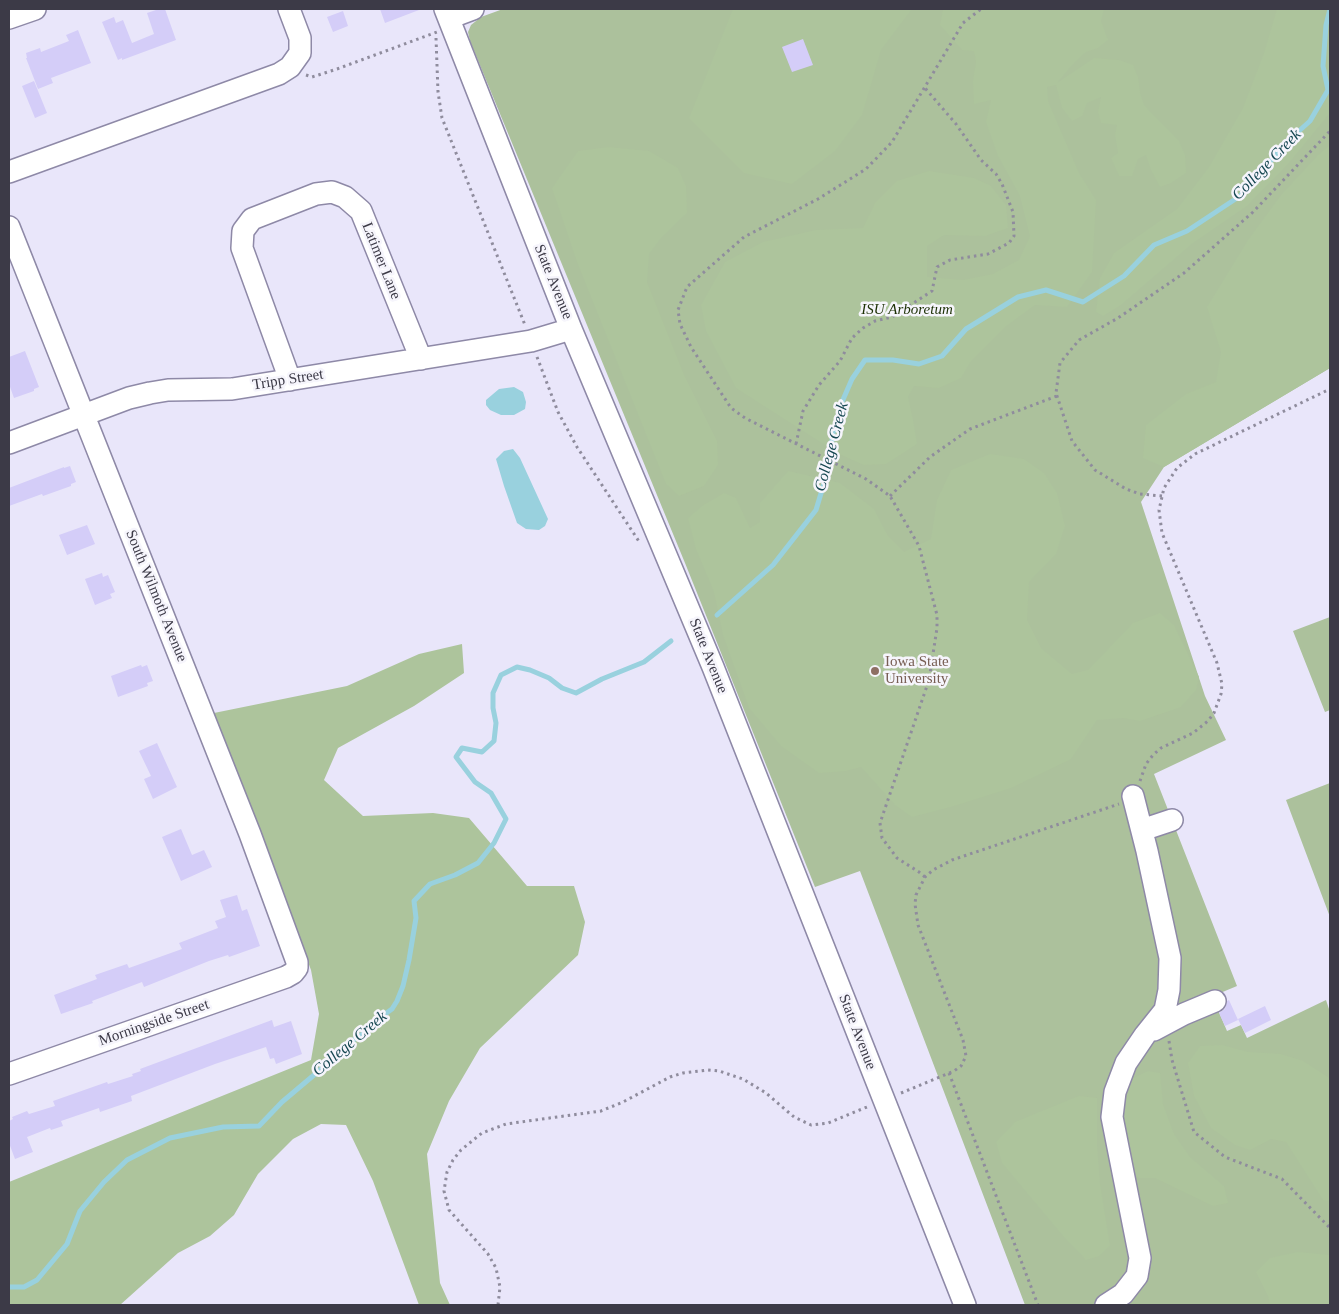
<!DOCTYPE html>
<html>
<head>
<meta charset="utf-8">
<style>
  body { margin:0 }
  #map { position:relative; width:1339px; height:1314px; overflow:hidden; background:#e9e6fa; font-family:Georgia,serif }
  canvas { display:block }
  .frame { position:absolute; inset:0; border:10px solid #3c3a47; pointer-events:none }
</style>
</head>
<body>
<div id="map">
<canvas width="1339" height="1314"></canvas>
<div class="frame"></div>
</div>
<script>
const context = document.querySelector('canvas').getContext('2d');
context.lineJoin = 'round';
function fill(path, color) {
  context.fillStyle = color;
  context.fill(path, 'evenodd');
}
function toPath(rows) {
  const path = new Path2D();
  for (const r of rows) {
    path.moveTo(r[0], r[1]);
    for (let i = 2; i < r.length; i += 2) path.lineTo(r[i], r[i + 1]);
  }
  return path;
}
function strokePath(path, color, width, dash) {
  context.strokeStyle = color;
  context.lineWidth = width;
  context.lineCap = dash ? 'butt' : 'round';
  context.setLineDash(dash || []);
  context.stroke(path);
}
function label(font, color, halo, rows, align = 'center') {
  context.font = font + ' Georgia,serif';
  context.lineWidth = 5;
  context.setLineDash([]);
  context.textBaseline = 'middle';
  context.strokeStyle = halo;
  context.fillStyle = color;
  for (const [text, x, y, turn = 0] of rows) {
    context.save();
    context.translate(x, y);
    context.rotate((+turn || 0) * Math.PI / 180);
    context.textAlign = isNaN(turn) ? turn : align;
    if (halo) context.strokeText(text, 0, 0);
    context.fillText(text, 0, 0);
    context.restore();
  }
}
fill(toPath([
  [503,9,1330,9,1330,368,1164,467,1141,502,1205,696,1226,740,1154,774,1237,986,1213,996,1216,1005,1227,1031,1241,1025,1247,1038,1326,1000,1330,1012,1330,1305,1025,1305,860,871,815,887,685,563,470,41,468,32,471,25,481,17],
  [1330,617,1330,710,1325,712,1293,631],
  [1330,783,1330,917,1286,800]
]), '#acc19c');
fill(toPath([
  [733,9,912,9,881,50,862,115,835,151,792,184,744,173,689,118],
  [943,9,1104,9,1101,21,1108,40,1098,48,1086,52,1074,63,1057,83,1094,58,1119,60,1133,65,1138,77,1140,93,1144,105,1179,141,1185,155,1186,173,1171,183,1160,187,1151,170,1146,155,1138,159,1132,176,1119,176,1111,158,1118,153,1115,135,1117,125,1101,123,1098,112,1101,97,1087,103,1082,116,1072,121,1062,108,1056,85,1047,87,1048,101,1079,173,1096,200,1092,272,1067,307,1035,305,1005,327,971,361,961,378,939,388,914,386,908,397,913,420,917,444,886,464,864,465,839,454,736,388,706,331,701,305,725,262,763,242,816,230,863,228,875,203,897,181,929,171,974,178,991,186,1006,205,1008,228,985,236,944,235,927,246,927,277,963,280,993,274,1019,260,1030,236,1020,196,998,156,986,122,991,100,974,104,973,81,976,62,974,51,962,50,940,25],
  [1277,9,1330,9,1330,113,1289,163,1247,206,1193,243,1121,305,1103,316,1096,312,1100,278,1114,253,1177,209,1209,167,1243,108,1264,53],
  [1330,145,1330,368,1164,467,1143,458,1146,425,1186,394,1216,382,1221,352,1207,307,1248,240,1281,195,1318,155],
  [608,147,649,151,678,168,686,186,687,213,661,238,649,254,647,282,685,377,717,441,718,465,704,486,679,496,666,484,577,262,552,188,578,151],
  [990,454,1024,459,1044,473,1057,493,1065,526,1056,554,1029,582,1027,620,1041,648,1072,674,1088,670,1133,623,1160,613,1174,625,1199,677,1196,690,1181,707,1140,721,1123,718,1097,720,1071,759,1011,788,954,806,912,817,895,805,861,767,846,771,819,773,781,746,749,708,723,635,714,592,696,549,688,518,702,506,724,493,736,498,750,528,760,522,760,503,788,471,840,483,874,509,888,536,904,552,931,539,937,500,951,470],
  [462,644,464,673,414,706,338,748,324,780,363,816,433,813,469,818,527,886,574,886,585,922,578,955,480,1048,449,1101,427,1154,440,1283,450,1305,419,1305,373,1181,346,1125,321,1124,293,1139,258,1174,234,1215,210,1236,178,1253,120,1305,9,1305,9,1182,311,1060,319,1014,311,970,214,713,347,686,419,654],
  [1222,1045,1248,1052,1281,1054,1303,1061,1328,1077,1330,1080,1330,1201,1323,1200,1286,1142,1271,1139,1250,1150,1235,1145,1211,1128,1194,1096,1188,1063,1200,1046],
  [1148,1071,1160,1073,1163,1104,1174,1134,1190,1157,1224,1186,1228,1203,1213,1206,1155,1178,1139,1178,1129,1170,1124,1150,1122,1096,1130,1080],
  [1079,1096,1097,1098,1097,1145,1100,1184,1110,1246,1099,1256,1086,1260,1063,1236,1002,1163,996,1142,1015,1122],
  [1298,1252,1330,1255,1330,1305,1270,1305,1268,1296,1256,1272,1270,1258]
]), '#adc49c');
fill(toPath([
  [514,387,523,392,526,402,525,409,514,415,501,415,490,410,486,405,486,400,499,389],
  [513,449,520,458,548,519,545,526,539,530,526,529,517,523,504,486,496,459,504,451]
]), '#99d1de');
strokePath(toPath([
  [717,615,773,565,816,510,828,470,833,433,842,402,852,379,865,360,893,360,919,364,942,356,966,329,1018,297,1046,290,1083,302,1124,276,1154,245,1187,231,1240,196,1289,140,1310,121,1328,90,1323,66,1326,25,1330,9],
  [9,1287,24,1287,37,1280,67,1244,80,1211,104,1182,127,1160,170,1138,223,1127,259,1126,282,1102,333,1059,346,1045,364,1033,374,1022,392,1009,397,1001,403,986,409,960,416,918,414,901,430,884,455,875,478,863,494,843,506,819,491,793,475,782,456,757,462,748,482,752,494,741,496,723,493,708,493,693,501,675,517,667,530,670,549,678,562,688,576,693,602,679,644,662,671,641]
]), '#99d1de', 5);
fill(toPath([
  [159,9,165,9,176,40,122,60,122,58,118,60,102,22,114,17,116,23,123,20,132,43,154,34,147,13],
  [380,9,419,9,419,10,385,23],
  [343,11,348,26,333,32,327,17],
  [78,30,91,63,51,78,53,83,38,89,26,58,27,58,26,53,40,48,41,52,69,41,66,35],
  [803,39,813,65,792,72,782,47],
  [34,81,47,113,35,118,22,86],
  [25,351,39,387,34,389,34,391,14,398,9,384,9,357],
  [70,466,76,482,71,484,71,486,43,496,42,494,9,506,9,488,64,467,64,468],
  [87,525,95,544,67,555,59,535],
  [102,573,103,577,108,575,115,592,110,594,112,598,95,605,85,579],
  [141,665,142,667,147,665,153,681,147,683,148,686,118,697,111,676],
  [157,743,177,787,153,799,144,779,151,776,139,751],
  [181,829,192,855,204,850,212,867,181,881,162,837],
  [237,895,242,911,247,909,260,946,229,957,228,955,209,961,144,987,142,982,92,1001,93,1003,61,1014,54,995,97,979,95,975,127,964,129,968,182,949,179,943,218,928,215,921,226,917,220,900],
  [1229,1000,1238,1020,1225,1026,1219,1013,1225,1009,1227,1001],
  [1265,1006,1271,1020,1245,1033,1238,1019],
  [272,1020,274,1027,291,1021,302,1054,276,1064,274,1058,270,1059,266,1047,215,1064,131,1096,132,1101,100,1112,99,1108,61,1121,63,1126,51,1130,50,1128,27,1137,33,1152,15,1159,9,1143,9,1121,13,1119,12,1117,27,1111,29,1114,55,1106,53,1101,107,1082,108,1084,133,1076,132,1074,141,1071,140,1069]
]), '#d4cdf8');
const minor = toPath([
  [445,9,571,329,713,667,965,1305],
  [9,18,35,9],
  [449,18,473,9],
  [9,172,279,74,290,67,300,53,300,38,289,9],
  [9,227,250,834,297,962,297,968,293,973,286,977,9,1074],
  [290,380,242,248,243,231,252,219,316,194,332,192,345,197,361,211,421,359],
  [9,443,129,398,150,393,168,390,232,389,531,341,571,329],
  [1142,830,1172,820],
  [1154,1030,1184,1014,1215,1001],
  [1106,1305,1123,1294,1137,1276,1140,1258,1112,1117,1115,1092,1126,1063,1145,1035,1165,1010,1169,990,1170,958,1147,851,1133,796]
]);
strokePath(minor, '#8e89a7', 24);
strokePath(toPath([
  [436,38,438,92,442,118,525,325],
  [306,75,312,77,337,69,437,32],
  [537,357,558,412,577,447,640,543],
  [796,444,803,411,819,385,840,361,852,338,863,328,875,321,892,317,932,291,937,267,950,260,988,254,1009,243,1014,236,1013,212,1002,184,996,174,981,160,956,124,925,88],
  [890,496,930,457,970,429,1057,396],
  [1162,496,1140,494,1126,489,1095,470,1072,441,1056,393,1060,363,1079,340,1118,318,1184,273,1253,212,1330,131],
  [1140,781,1146,764,1153,755,1161,748,1193,733,1208,721,1214,713,1221,694,1222,684,1217,663,1162,533,1159,510,1164,488,1177,468,1195,454,1330,389],
  [925,877,919,872,897,858,882,838,880,823,929,680,937,628,937,615,919,546,890,496,866,479,745,418,731,408,691,347,680,324,678,310,687,287,744,237,818,199,866,169,892,142,963,23,981,9],
  [1169,1041,1172,1060,1194,1132,1225,1157,1282,1179,1330,1228],
  [949,1073,1038,1305],
  [901,1093,954,1071,961,1066,966,1056,963,1040,918,925,915,904,916,895,925,877,933,870,952,860,1119,804],
  [498,1305,500,1287,496,1268,488,1254,449,1210,444,1191,447,1172,453,1160,461,1150,482,1133,506,1124,601,1111,623,1102,670,1077,683,1073,708,1070,719,1071,743,1079,766,1093,794,1117,811,1125,828,1123,867,1107]
]), '#8f8c9d', 3, [2.5, 4]);
strokePath(minor, '#fff', 21);
for (const [x, y, r, color] of [
  [875,671,5,"#8d6e63"]
]) {
  const dot = new Path2D();
  dot.arc(x, y, r, 0, 2 * Math.PI);
  context.fillStyle = color;
  context.fill(dot);
  strokePath(dot, '#f6f5fc', 2);
}
label('15px', '#3c3a47', '#f6f5fc', [
  ["Latimer Lane",381,261,68],
  ["State Avenue",553,282,68],
  ["Tripp Street",288,380,-9],
  ["South Wilmoth Avenue",156,596,68],
  ["State Avenue",708,656,68],
  ["Morningside Street",154,1023,-19],
  ["State Avenue",857,1032,69]
]);
label('italic 15px', '#1d3105', '#f6f5fc', [
  ["ISU Arboretum",907,310]
]);
label('15px', '#785e54', '#f6f5fc', [
  ["Iowa State",885,662],
  ["University",885,679]
], 'left');
label('italic 16px', '#164751', '#f6f5fc', [
  ["College Creek",1267,165,-46],
  ["College Creek",832,447,-75],
  ["College Creek",350,1044,-40]
]);
</script>
</body>
</html>
